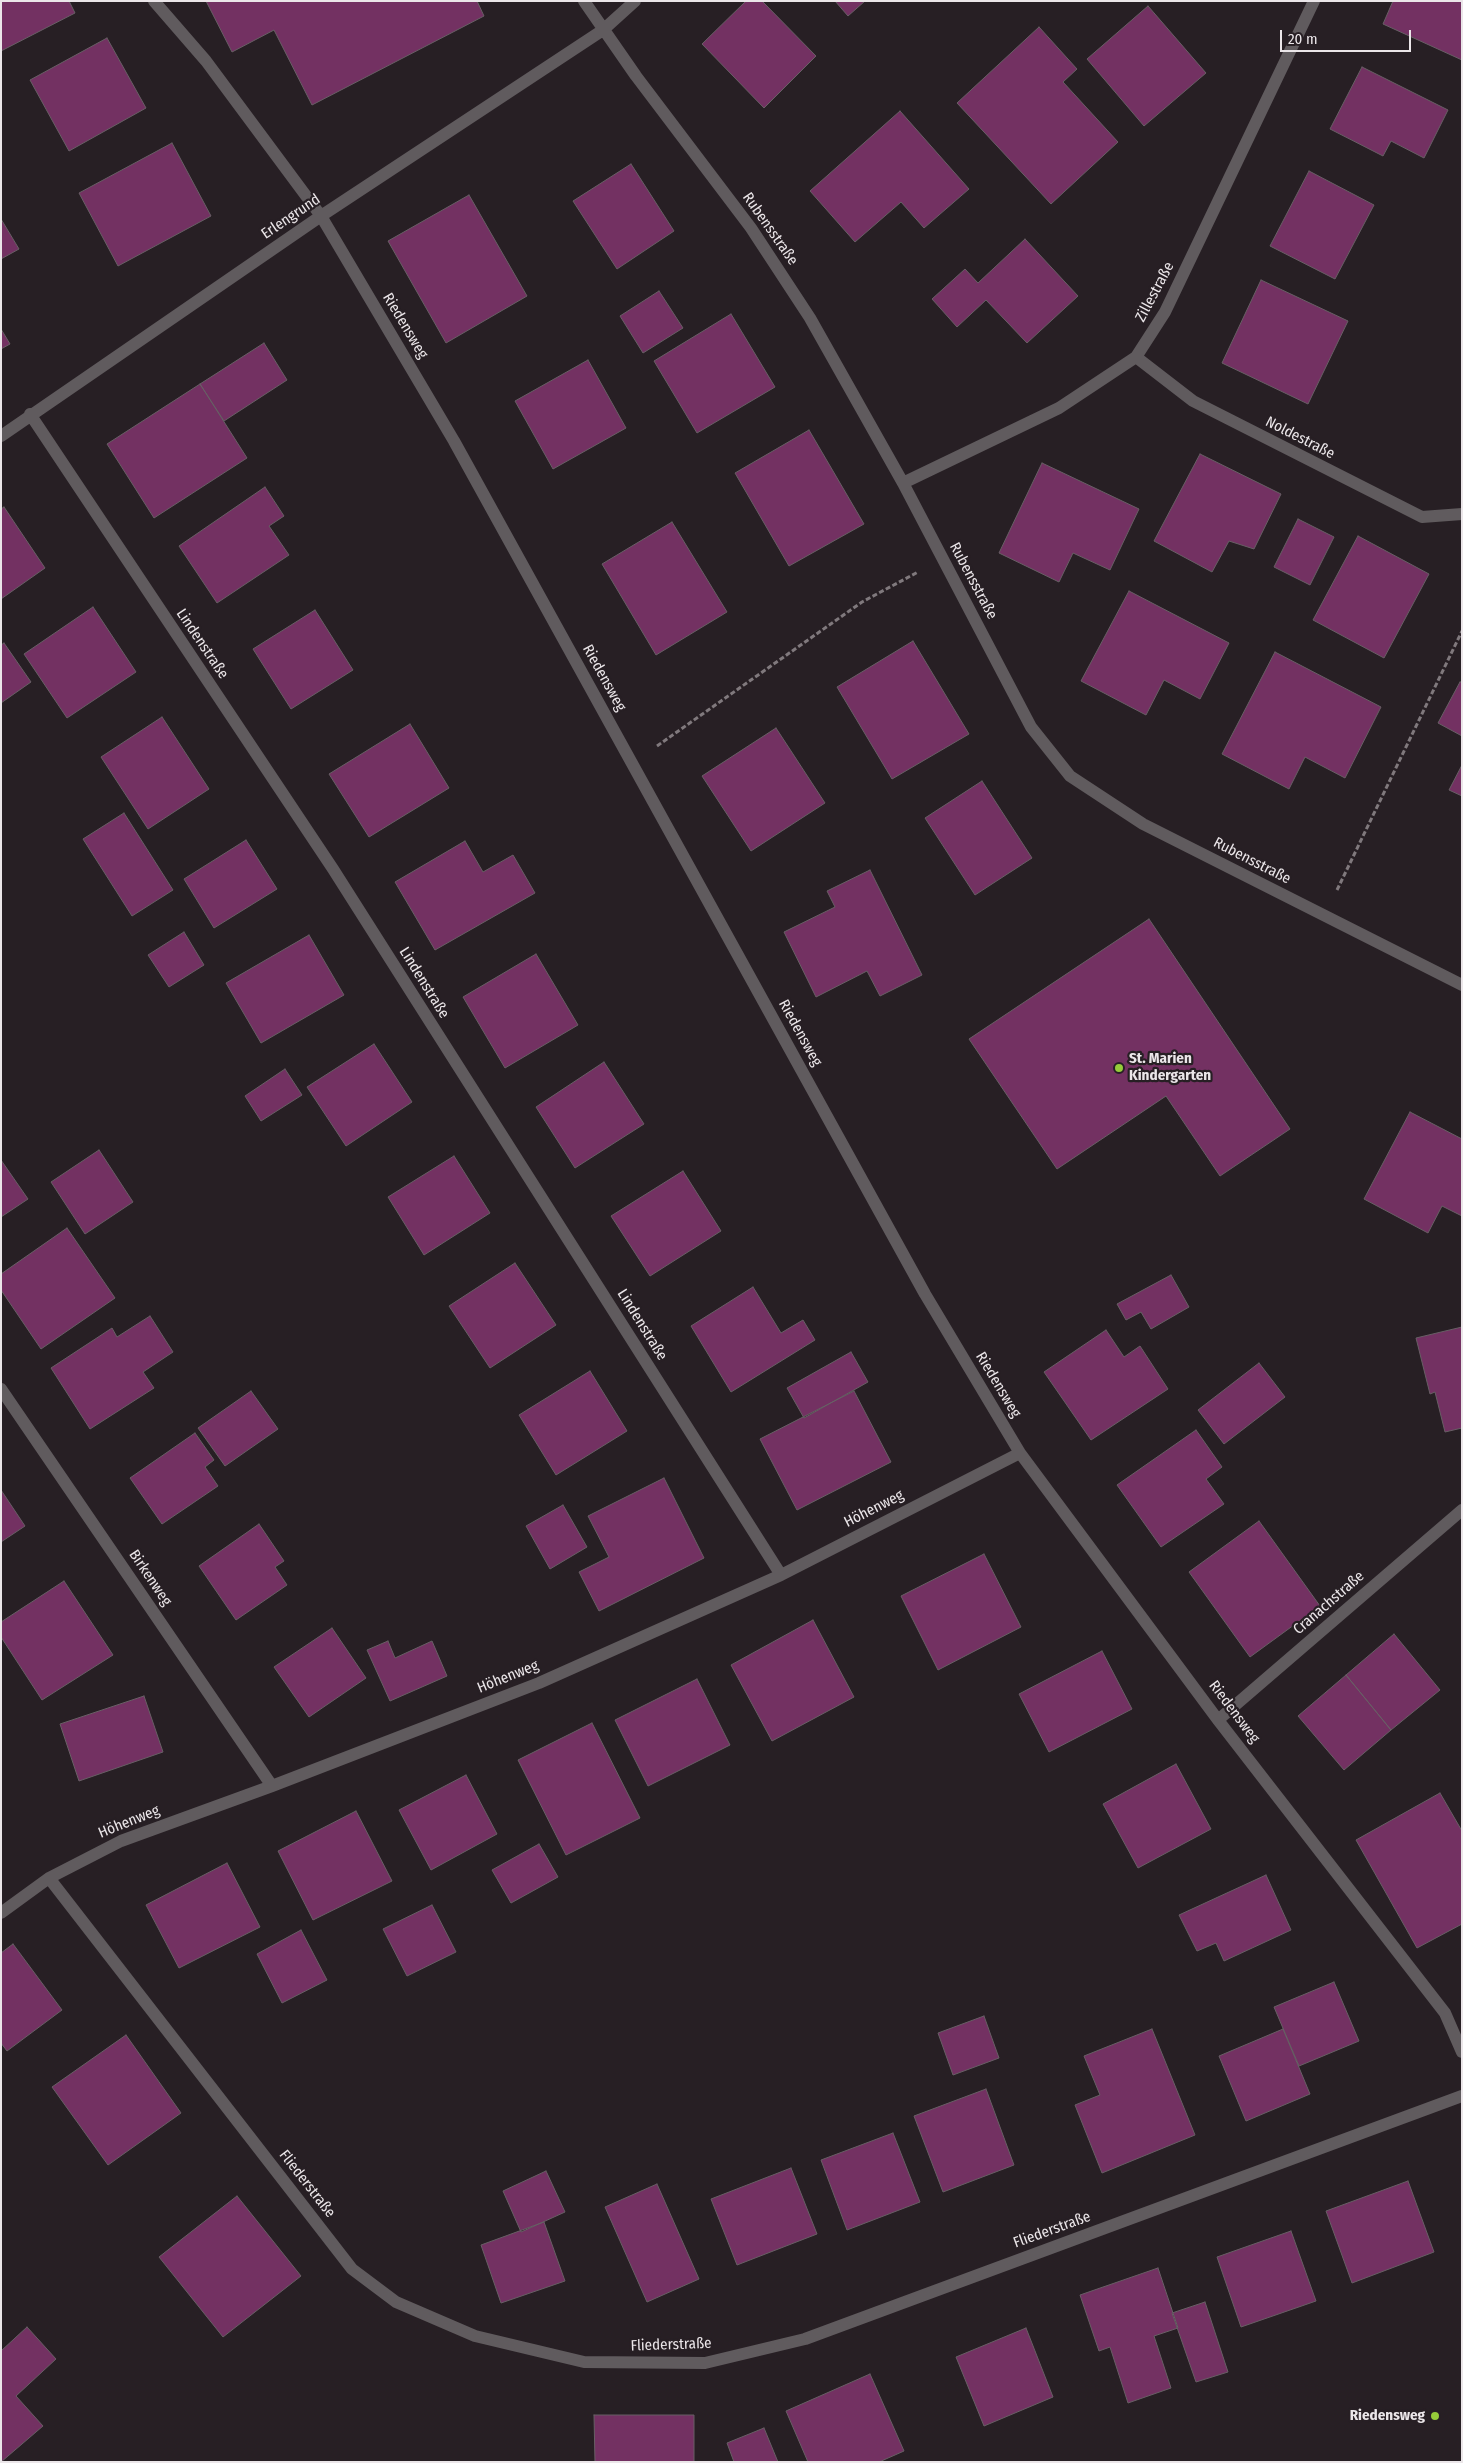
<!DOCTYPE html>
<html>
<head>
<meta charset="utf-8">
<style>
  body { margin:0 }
  #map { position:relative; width:1463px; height:2463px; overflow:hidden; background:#271f24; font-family:"Fira Sans Condensed",sans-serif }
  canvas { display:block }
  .frame { position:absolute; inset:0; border:2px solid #ebe6e9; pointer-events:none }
  .scale { position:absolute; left:1280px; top:30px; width:131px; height:22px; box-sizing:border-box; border:2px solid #ebe6e9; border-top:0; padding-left:6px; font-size:15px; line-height:18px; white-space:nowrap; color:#ebe6e9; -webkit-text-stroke:4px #271f24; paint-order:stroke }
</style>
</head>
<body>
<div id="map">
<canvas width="1463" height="2463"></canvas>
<div class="frame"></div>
<div class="scale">20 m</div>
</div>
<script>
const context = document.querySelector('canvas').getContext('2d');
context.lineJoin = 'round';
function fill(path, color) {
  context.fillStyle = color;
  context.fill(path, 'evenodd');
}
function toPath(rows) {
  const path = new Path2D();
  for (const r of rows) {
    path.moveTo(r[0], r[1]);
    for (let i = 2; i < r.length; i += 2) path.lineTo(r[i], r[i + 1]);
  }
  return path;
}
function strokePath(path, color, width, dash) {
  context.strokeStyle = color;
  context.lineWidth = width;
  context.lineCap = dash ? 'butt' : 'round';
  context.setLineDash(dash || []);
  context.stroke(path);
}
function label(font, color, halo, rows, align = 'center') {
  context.font = font + ' "Fira Sans Condensed",sans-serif';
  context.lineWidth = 4.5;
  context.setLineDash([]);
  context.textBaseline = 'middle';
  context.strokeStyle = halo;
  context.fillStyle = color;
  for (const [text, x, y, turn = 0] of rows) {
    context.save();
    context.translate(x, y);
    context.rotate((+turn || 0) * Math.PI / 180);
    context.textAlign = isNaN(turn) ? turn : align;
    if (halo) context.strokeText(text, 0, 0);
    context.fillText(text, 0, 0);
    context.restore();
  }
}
const building = toPath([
  [1,1,69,1,75,13,1,51,1,1],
  [206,1,477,1,484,16,312,105,274,30,232,52,206,1],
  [746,1,762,1,816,56,764,108,702,44,746,1],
  [835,1,865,1,848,16,835,1],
  [1393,1,1462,1,1462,60,1383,24,1393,1],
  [1148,6,1206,73,1144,126,1087,59,1148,6],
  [1039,27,1077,69,1063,82,1118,142,1051,204,957,103,1039,27],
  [107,38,146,108,69,151,30,80,107,38],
  [1362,67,1448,110,1424,158,1391,141,1383,156,1330,129,1362,67],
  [900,111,969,189,924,228,901,202,855,242,810,191,900,111],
  [172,143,211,216,118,266,79,193,172,143],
  [631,164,674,231,617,269,573,201,631,164],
  [1309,171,1374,205,1335,279,1270,246,1309,171],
  [469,195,527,296,446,343,388,241,469,195],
  [1,219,19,249,1,259,1,219],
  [1025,239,1078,296,1027,343,986,300,957,327,932,299,965,269,978,283,1025,239],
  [1261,280,1348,321,1308,404,1222,363,1261,280],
  [659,291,683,328,643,353,620,316,659,291],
  [731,314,775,387,697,433,654,361,731,314],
  [1,329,10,344,1,349,1,329],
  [264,343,287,380,224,421,200,384,264,343],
  [588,360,626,428,553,469,515,401,588,360],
  [200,384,247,458,154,518,107,444,200,384],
  [809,430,864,524,789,566,735,473,809,430],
  [1200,454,1281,494,1254,549,1229,541,1212,572,1154,541,1200,454],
  [1042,463,1139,509,1110,570,1073,553,1059,582,999,553,1042,463],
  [265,487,284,516,269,526,289,555,217,603,179,546,265,487],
  [4,507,45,568,1,599,1,509,4,507],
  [1298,519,1334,537,1310,585,1274,567,1298,519],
  [672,522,727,612,656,655,602,564,672,522],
  [1358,536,1429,574,1384,658,1313,620,1358,536],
  [1129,591,1229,643,1200,699,1164,680,1146,715,1081,681,1129,591],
  [93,607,136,672,67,718,24,654,93,607],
  [315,610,353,670,291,709,253,649,315,610],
  [913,641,969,734,892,779,837,687,913,641],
  [4,643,31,682,1,703,1,645,4,643],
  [1275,652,1381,707,1345,778,1305,757,1289,789,1222,754,1275,652],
  [1460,682,1462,682,1462,736,1438,723,1460,682],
  [162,717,209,789,148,829,101,757,162,717],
  [410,724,449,788,369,837,329,774,410,724],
  [776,728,825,803,751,851,702,776,776,728],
  [1462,765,1462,796,1449,790,1462,765],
  [982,781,1032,858,975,895,925,818,982,781],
  [124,813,173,890,132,916,83,839,124,813],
  [246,840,277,889,214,928,184,879,246,840],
  [465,841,483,872,513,855,535,893,435,950,395,882,465,841],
  [870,870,922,975,880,996,867,971,816,997,784,932,835,907,827,891,870,870],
  [1149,919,1290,1129,1220,1176,1166,1096,1057,1169,969,1039,1149,919],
  [184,932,204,965,169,987,148,955,184,932],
  [309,935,344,995,261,1043,226,983,309,935],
  [536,954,578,1025,505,1068,463,997,536,954],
  [374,1044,412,1102,346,1146,307,1087,374,1044],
  [604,1062,644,1124,575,1168,536,1107,604,1062],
  [285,1069,302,1095,261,1121,245,1096,285,1069],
  [1410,1112,1462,1139,1462,1216,1442,1206,1428,1233,1364,1199,1410,1112],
  [99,1150,133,1202,85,1234,51,1182,99,1150],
  [454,1156,490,1213,424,1255,388,1197,454,1156],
  [1,1160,28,1199,1,1217,1,1160],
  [683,1171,721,1231,650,1276,611,1216,683,1171],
  [67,1228,115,1298,41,1349,1,1290,1,1274,67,1228],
  [515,1263,556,1325,490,1368,449,1306,515,1263],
  [1171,1275,1189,1307,1151,1329,1141,1312,1126,1320,1117,1304,1171,1275],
  [753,1287,781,1333,803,1320,815,1340,731,1392,691,1326,753,1287],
  [150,1316,173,1352,143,1372,154,1388,90,1429,51,1368,112,1328,117,1337,150,1316],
  [1462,1327,1462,1428,1445,1432,1435,1392,1430,1394,1416,1338,1462,1327],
  [1106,1330,1124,1357,1140,1346,1168,1389,1091,1440,1044,1372,1106,1330],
  [851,1352,868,1382,804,1418,787,1388,851,1352],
  [1259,1363,1285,1397,1224,1444,1198,1410,1259,1363],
  [590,1371,627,1431,556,1475,519,1415,590,1371],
  [251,1391,278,1429,225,1466,198,1428,251,1391],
  [854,1391,891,1462,797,1510,760,1439,854,1391],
  [1196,1430,1222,1467,1206,1479,1224,1504,1161,1547,1117,1485,1196,1430],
  [195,1433,214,1460,205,1467,218,1486,162,1524,130,1478,195,1433],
  [664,1478,704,1558,599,1611,579,1572,609,1557,588,1516,664,1478],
  [1,1490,25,1526,1,1542,1,1490],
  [563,1505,587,1547,550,1569,526,1526,563,1505],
  [1259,1521,1320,1606,1250,1657,1189,1572,1259,1521],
  [259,1524,284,1561,275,1567,287,1585,236,1620,199,1566,259,1524],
  [984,1554,1021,1627,938,1670,901,1596,984,1554],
  [64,1581,113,1655,42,1700,1,1637,1,1622,64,1581],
  [813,1620,854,1697,772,1741,731,1665,813,1620],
  [332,1628,366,1678,309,1717,274,1667,332,1628],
  [1394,1634,1440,1690,1391,1730,1346,1675,1394,1634],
  [388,1641,395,1658,432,1641,447,1676,390,1701,367,1650,388,1641],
  [1102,1651,1132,1709,1049,1752,1019,1694,1102,1651],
  [1346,1675,1391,1730,1344,1770,1298,1716,1346,1675],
  [697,1679,730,1745,648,1786,615,1720,697,1679],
  [144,1696,163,1752,79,1781,60,1724,144,1696],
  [592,1723,640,1818,566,1855,518,1760,592,1723],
  [1176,1764,1211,1829,1138,1868,1103,1804,1176,1764],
  [466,1775,497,1834,431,1870,399,1810,466,1775],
  [1440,1793,1462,1831,1462,1924,1417,1948,1356,1840,1440,1793],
  [356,1811,392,1881,313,1920,278,1851,356,1811],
  [539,1844,558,1877,511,1903,492,1870,539,1844],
  [227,1863,260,1927,179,1968,146,1905,227,1863],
  [1266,1875,1291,1930,1224,1961,1216,1943,1197,1951,1179,1915,1266,1875],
  [432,1905,456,1952,407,1976,383,1929,432,1905],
  [301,1930,327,1980,282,2003,257,1954,301,1930],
  [13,1944,62,2010,7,2051,1,2043,1,1953,13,1944],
  [1334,1982,1359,2041,1299,2066,1274,2007,1334,1982],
  [984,2016,999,2058,953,2075,938,2033,984,2016],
  [1152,2029,1195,2135,1102,2173,1075,2105,1100,2095,1084,2056,1152,2029],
  [1283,2029,1310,2094,1246,2121,1219,2056,1283,2029],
  [126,2035,181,2113,108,2165,52,2087,126,2035],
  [986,2089,1014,2165,943,2192,914,2116,986,2089],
  [893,2133,920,2202,847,2230,821,2160,893,2133],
  [791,2168,817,2234,737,2265,711,2199,791,2168],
  [546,2171,565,2212,521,2232,503,2191,546,2171],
  [1408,2181,1434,2252,1352,2283,1326,2211,1408,2181],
  [657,2184,699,2279,647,2302,605,2207,657,2184],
  [237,2196,301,2276,223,2337,159,2257,237,2196],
  [544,2222,565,2281,501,2303,481,2245,544,2222],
  [1291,2231,1316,2301,1241,2327,1217,2257,1291,2231],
  [1158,2268,1178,2328,1154,2336,1171,2388,1128,2403,1110,2347,1099,2351,1080,2295,1158,2268],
  [1205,2302,1228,2372,1196,2382,1172,2313,1205,2302],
  [27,2327,56,2359,16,2396,43,2426,1,2462,1,2351,27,2327],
  [1026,2328,1053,2397,984,2426,956,2357,1026,2328],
  [870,2374,904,2451,879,2462,808,2462,786,2411,870,2374],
  [594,2415,694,2415,694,2462,595,2462,594,2415],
  [764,2428,778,2462,734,2462,727,2443,764,2428]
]);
fill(building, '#733162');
strokePath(building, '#685f65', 1);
strokePath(toPath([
  [657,746,862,602,918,572],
  [1337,890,1462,631]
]), '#80797d', 3, [5, 2.5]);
strokePath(toPath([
  [154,1,206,61,321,216,454,441,925,1294,1020,1453,1218,1720,1445,2013,1462,2052],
  [584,1,636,76,751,228,810,318,903,483,1031,727,1070,776,1143,824,1462,985],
  [1136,357,1193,401,1422,517,1462,514],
  [30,414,333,869,781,1575],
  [1,436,321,216,603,30,635,1],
  [903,483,1059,408,1136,357,1165,312,1314,1],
  [1,1389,272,1786],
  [1218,1720,1462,1510],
  [49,1878,352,2269,396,2302,475,2336,584,2362,705,2363,805,2339,1462,2096],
  [1,1913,49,1878,121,1841,272,1786,539,1683,781,1575,1020,1453]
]), '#605b5e', 12);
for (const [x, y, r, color] of [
  [1119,1068,5,"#96cc3a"],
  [1435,2416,5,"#96cc3a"]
]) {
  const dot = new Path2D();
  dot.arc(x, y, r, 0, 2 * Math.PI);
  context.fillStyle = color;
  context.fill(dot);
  strokePath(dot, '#271f24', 2);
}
label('15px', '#ebe6e9', '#271f24', [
  ["Erlengrund",291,217,-34],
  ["Rubensstraße",770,229,55],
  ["Zillestraße",1155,292,-62],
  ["Riedensweg",405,326,59],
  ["Noldestraße",1300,438,27],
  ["Rubensstraße",973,581,62],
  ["Lindenstraße",202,644,56],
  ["Riedensweg",604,678,61],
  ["Rubensstraße",1252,861,27],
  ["Lindenstraße",424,983,58],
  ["Riedensweg",800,1033,61],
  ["Lindenstraße",642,1325,58],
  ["Riedensweg",998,1385,59],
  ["Höhenweg",874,1509,-27],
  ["Birkenweg",150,1578,56],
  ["Cranachstraße",1329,1603,-41],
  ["Höhenweg",508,1677,-22],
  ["Riedensweg",1234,1712,53],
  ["Höhenweg",129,1822,-22],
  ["Fliederstraße",307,2184,52],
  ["Fliederstraße",1052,2230,-20],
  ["Fliederstraße",671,2345,-2]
]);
label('bold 15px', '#ebe6e9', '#271f24', [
  ["St. Marien",1129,1059],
  ["Kindergarten",1129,1076],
  ["Riedensweg",1425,2416,"right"]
], 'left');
</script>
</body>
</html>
